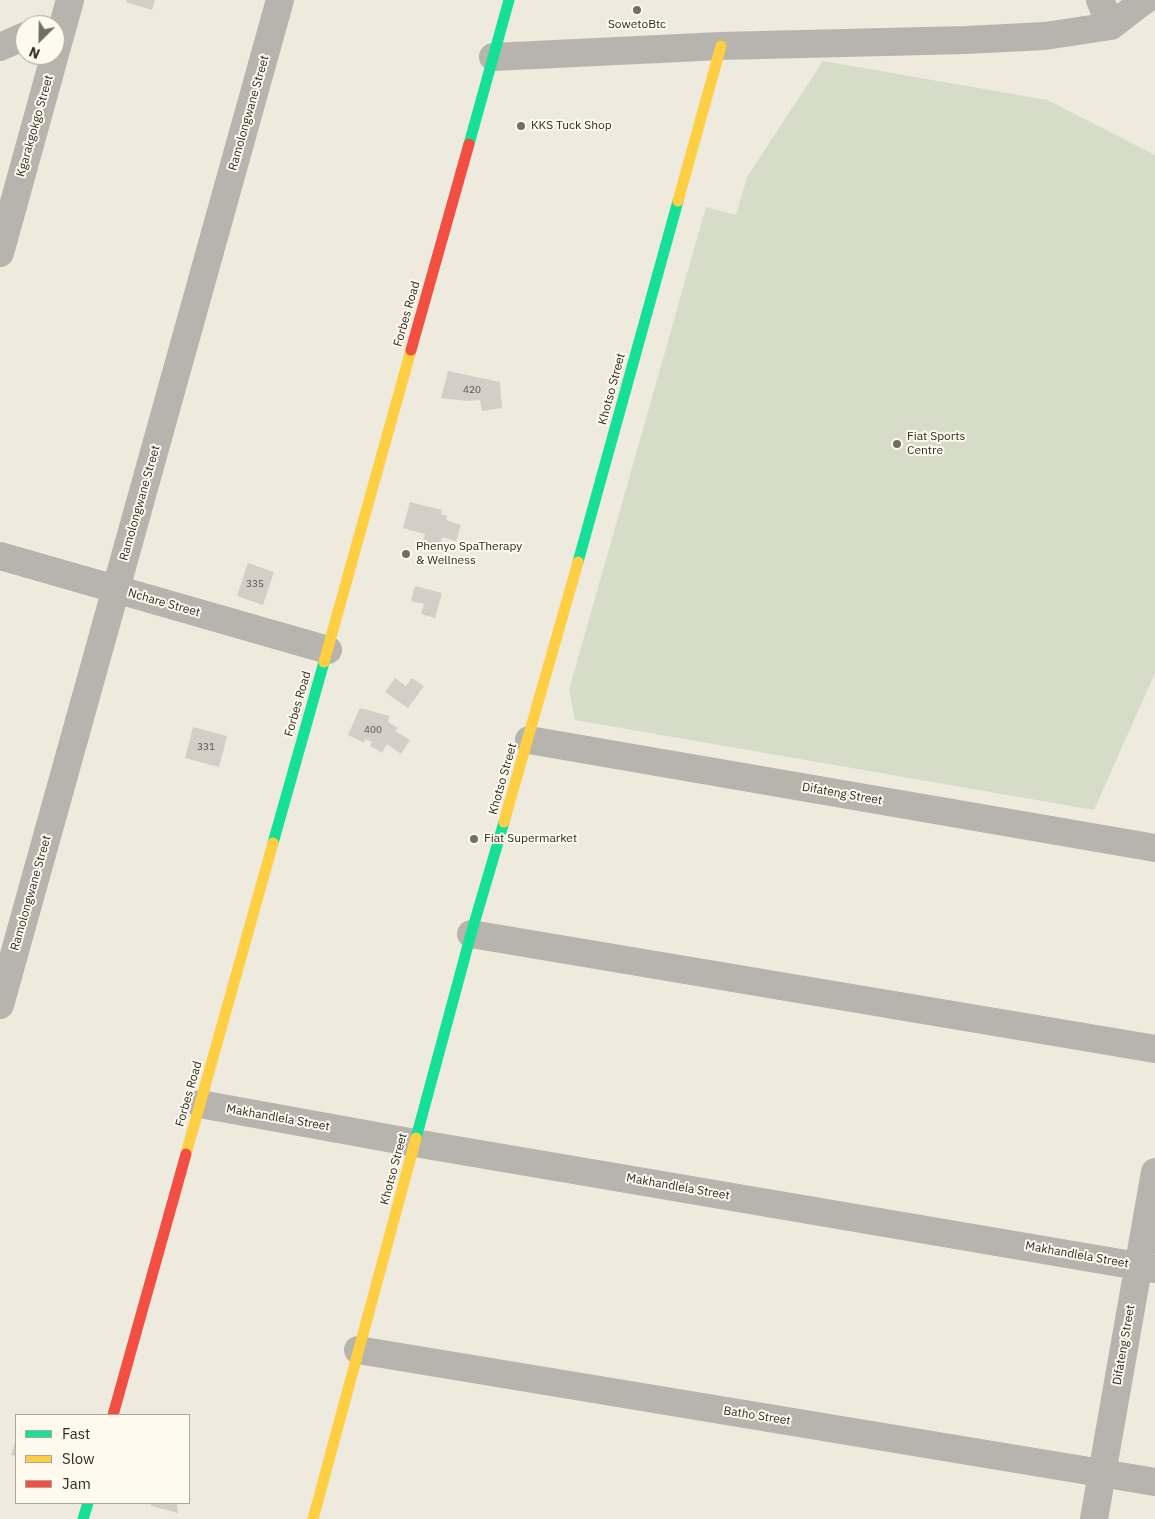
<!DOCTYPE html>
<html>
<head>
<meta charset="utf-8">
<style>
  body { margin:0 }
  #map { position:relative; width:1155px; height:1519px; overflow:hidden; background:#eeeadd; font-family:"IBM Plex Sans",sans-serif }
  canvas { display:block }
  .legend { position:absolute; left:15px; top:1414px; width:175px; height:90px; box-sizing:border-box; background:#fffaed; border:1px solid #aba79c; margin:0; padding:6px 9px; list-style:none; font-size:15px; color:#2d2b23 }
  .legend li { display:flex; align-items:center; gap:10px; height:25px }
  .legend b { width:25px; border:1px solid #aba79c }
  .north { position:absolute; left:15px; top:15px; width:50px; height:50px; box-sizing:border-box; background:#fffaed; border:1px solid #aba79c; border-radius:50%; rotate:203deg; font-size:14px; font-weight:700; line-height:20px; text-align:center; color:#2d2b23 }
  .north::after { content:''; display:block; margin:auto; width:18px; height:22px; background:#716e64; clip-path:polygon(50% 0,100% 100%,50% 72%,0 100%) }
</style>
</head>
<body>
<div id="map">
<canvas width="1155" height="1519"></canvas>
<ul class="legend">
<li><b style="height:6px;background:#16e098"></b>Fast</li>
<li><b style="height:6px;background:#ffcf43"></b>Slow</li>
<li><b style="height:6px;background:#f24e42"></b>Jam</li>
</ul>
<div class="north">N</div>
</div>
<script>
const context = document.querySelector('canvas').getContext('2d');
context.lineJoin = 'round';
function fill(path, color) {
  context.fillStyle = color;
  context.fill(path, 'evenodd');
}
function toPath(rows) {
  const path = new Path2D();
  for (const r of rows) {
    path.moveTo(r[0], r[1]);
    for (let i = 2; i < r.length; i += 2) path.lineTo(r[i], r[i + 1]);
  }
  return path;
}
function strokePath(path, color, width, dash) {
  context.strokeStyle = color;
  context.lineWidth = width;
  context.lineCap = dash ? 'butt' : 'round';
  context.setLineDash(dash || []);
  context.stroke(path);
}
function label(font, color, halo, rows, align = 'center') {
  context.font = font + ' "IBM Plex Sans",sans-serif';
  context.lineWidth = 4;
  context.setLineDash([]);
  context.textBaseline = 'middle';
  context.strokeStyle = halo;
  context.fillStyle = color;
  for (const [text, x, y, turn = 0] of rows) {
    context.save();
    context.translate(x, y);
    context.rotate((+turn || 0) * Math.PI / 180);
    context.textAlign = isNaN(turn) ? turn : align;
    if (halo) context.strokeText(text, 0, 0);
    context.fillText(text, 0, 0);
    context.restore();
  }
}
fill(toPath([
  [823,61,1047,100,1155,155,1155,673,1094,810,575,720,569,690,706,207,736,215,747,177]
]), '#d7dcc9');
fill(toPath([
  [127,0,155,0,152,10,126,2],
  [448,371,500,382,502,408,482,411,480,400,467,401,441,398],
  [410,502,442,510,441,514,447,516,446,520,461,525,456,541,442,537,440,547,423,542,425,534,403,528],
  [248,563,274,572,263,605,237,596],
  [415,586,442,593,435,618,421,614,424,604,411,601],
  [395,678,406,686,412,678,424,686,408,708,385,692],
  [360,708,389,716,388,722,398,728,395,731,410,740,401,754,387,744,382,753,370,746,372,742,365,739,364,743,348,735],
  [193,727,227,736,219,767,185,758],
  [16,1439,16,1456,11,1455],
  [151,1503,177,1503,178,1513,151,1506]
]), '#d5cec7');
strokePath(toPath([
  [1100,0,1111,26],
  [0,47,25,36],
  [493,57,721,46,966,40,1045,36,1111,26,1145,0],
  [0,253,70,0],
  [0,556,328,650],
  [529,740,1155,848],
  [471,934,1155,1049],
  [0,1005,280,0],
  [200,1104,415,1143,1155,1269],
  [358,1350,1155,1482],
  [1094,1519,1155,1172]
]), '#b6b4ad', 28);
strokePath(toPath([
  [469,144,509,0],
  [578,562,678,201],
  [273,843,324,662],
  [416,1138,471,934,504,822],
  [83,1519,88,1503]
]), '#16e098', 11);
strokePath(toPath([
  [678,201,721,46],
  [324,662,411,350],
  [504,822,578,562],
  [186,1154,273,843],
  [313,1519,416,1138]
]), '#ffcf43', 11);
strokePath(toPath([
  [411,350,469,144],
  [113,1415,186,1154]
]), '#f24e42', 11);
for (const [x, y, r, color] of [
  [637,10,5,"#716e64"],
  [521,126,5,"#716e64"],
  [897,444,5,"#716e64"],
  [406,554,5,"#716e64"],
  [474,839,5,"#716e64"]
]) {
  const dot = new Path2D();
  dot.arc(x, y, r, 0, 2 * Math.PI);
  context.fillStyle = color;
  context.fill(dot);
  strokePath(dot, '#fffaed', 2);
}
label('10px', '#57544c', null, [
  ["420",472,390],
  ["335",255,584],
  ["400",373,730],
  ["331",206,747]
]);
label('12px', '#2d2b23', '#fffaed', [
  ["SowetoBtc",637,25,"center"],
  ["KKS Tuck Shop",531,126],
  ["Fiat Sports",907,437],
  ["Centre",907,451],
  ["Phenyo SpaTherapy",416,547],
  ["& Wellness",416,561],
  ["Fiat Supermarket",484,839]
], 'left');
label('12px', '#2d2b23', '#fffaed', [
  ["Ramolongwane Street",249,113,-74],
  ["Kgarakgokgo Street",35,126,-74],
  ["Forbes Road",407,314,-74],
  ["Khotso Street",612,389,-75],
  ["Ramolongwane Street",140,503,-74],
  ["Nchare Street",164,603,16],
  ["Forbes Road",298,704,-74],
  ["Khotso Street",503,779,-74],
  ["Difateng Street",842,794,10],
  ["Ramolongwane Street",31,893,-74],
  ["Forbes Road",189,1094,-74],
  ["Makhandlela Street",278,1118,10],
  ["Khotso Street",394,1169,-75],
  ["Makhandlela Street",678,1187,10],
  ["Makhandlela Street",1077,1255,10],
  ["Difateng Street",1124,1345,-80],
  ["Batho Street",757,1416,9]
]);
</script>
</body>
</html>
